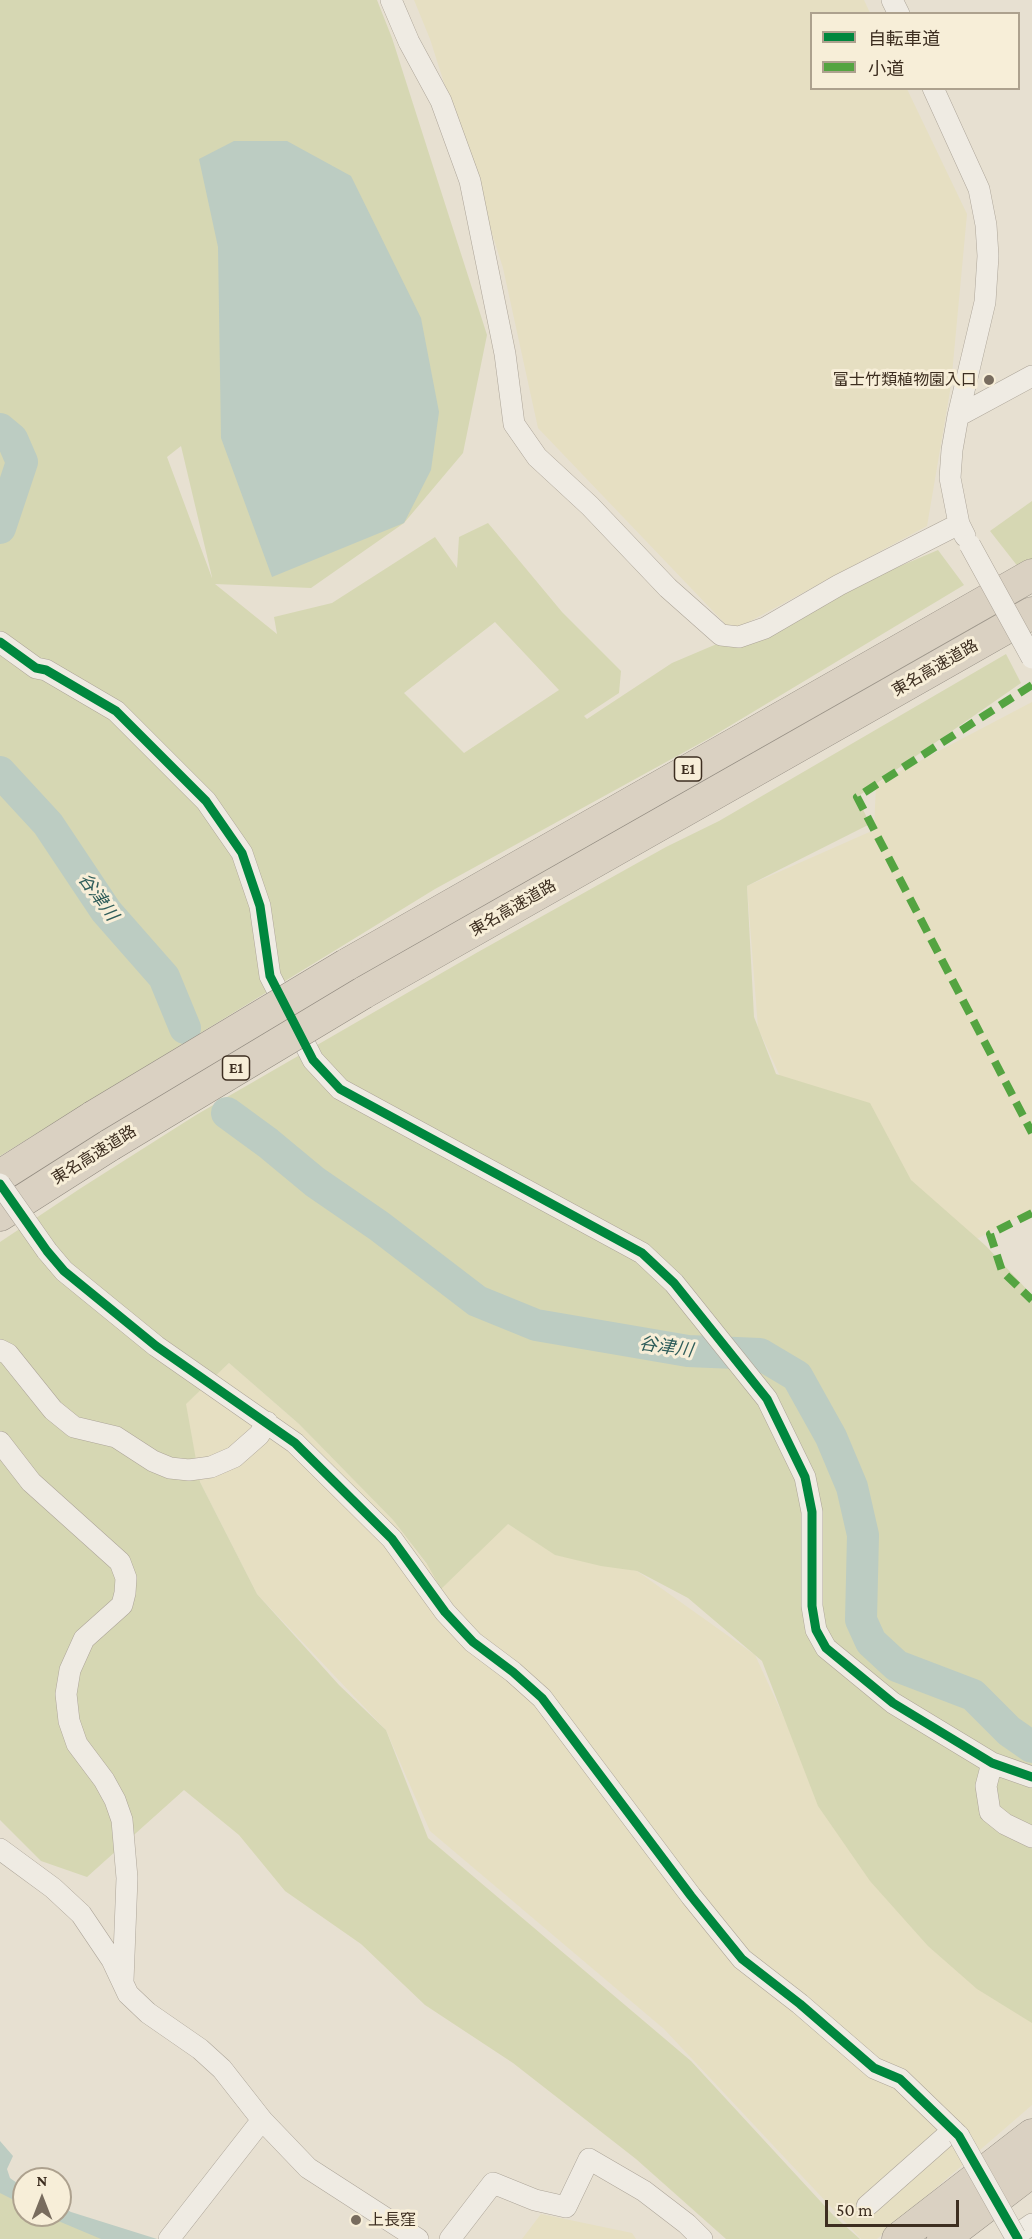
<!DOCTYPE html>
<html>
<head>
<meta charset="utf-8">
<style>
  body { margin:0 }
  #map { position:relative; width:1032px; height:2239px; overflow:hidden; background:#e7e0d1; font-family:"Crimson Pro","Noto Sans JP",serif }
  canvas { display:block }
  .legend { position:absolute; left:810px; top:12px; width:210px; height:78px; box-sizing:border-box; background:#f7eed8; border:2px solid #ada18e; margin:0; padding:8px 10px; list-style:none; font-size:18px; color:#3d2e20 }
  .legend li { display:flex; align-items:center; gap:12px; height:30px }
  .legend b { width:30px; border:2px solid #ada18e }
  .north { position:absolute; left:12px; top:2167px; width:60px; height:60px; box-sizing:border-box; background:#f7eed8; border:2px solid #ada18e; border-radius:50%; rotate:0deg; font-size:16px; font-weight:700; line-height:24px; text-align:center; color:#3d2e20 }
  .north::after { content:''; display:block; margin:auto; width:21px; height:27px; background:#786c5e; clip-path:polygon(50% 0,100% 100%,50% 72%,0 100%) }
  .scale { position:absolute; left:825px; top:2200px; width:134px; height:27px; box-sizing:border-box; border:3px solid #3d2e20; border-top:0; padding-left:8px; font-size:18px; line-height:21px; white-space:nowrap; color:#3d2e20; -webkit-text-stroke:4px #f7eed8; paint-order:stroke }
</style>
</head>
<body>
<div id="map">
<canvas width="1032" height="2239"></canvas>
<ul class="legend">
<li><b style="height:8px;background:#00873e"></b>自転車道</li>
<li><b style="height:8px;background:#54a441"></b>小道</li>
</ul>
<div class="north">N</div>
<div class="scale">50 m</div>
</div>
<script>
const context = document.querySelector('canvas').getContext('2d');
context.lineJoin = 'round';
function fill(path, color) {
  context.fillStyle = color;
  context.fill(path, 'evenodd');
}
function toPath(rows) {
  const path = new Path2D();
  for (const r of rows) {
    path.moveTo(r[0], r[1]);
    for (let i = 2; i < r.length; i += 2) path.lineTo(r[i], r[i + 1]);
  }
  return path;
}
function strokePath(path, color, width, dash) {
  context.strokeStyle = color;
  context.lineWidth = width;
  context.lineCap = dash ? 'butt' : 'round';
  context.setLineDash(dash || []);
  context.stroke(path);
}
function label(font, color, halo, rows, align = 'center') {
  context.font = font + ' "Crimson Pro","Noto Sans JP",serif';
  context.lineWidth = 6;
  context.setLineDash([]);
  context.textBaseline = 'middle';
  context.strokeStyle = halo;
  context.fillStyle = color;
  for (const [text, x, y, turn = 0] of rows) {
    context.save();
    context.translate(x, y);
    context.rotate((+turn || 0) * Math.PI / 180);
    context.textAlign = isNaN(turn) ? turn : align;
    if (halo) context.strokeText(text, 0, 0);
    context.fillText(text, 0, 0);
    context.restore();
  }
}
fill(toPath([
  [414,0,864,0,870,13,812,14,812,88,907,89,967,214,951,385,927,526,732,631,538,428,503,268,430,39],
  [1032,702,1032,1210,973,1241,784,1085,758,1028,747,886,874,830,876,784],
  [229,1363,299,1424,393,1520,426,1564,508,1524,556,1555,637,1571,755,1655,838,1834,1032,2005,1032,2105,877,2239,861,2239,664,2029,430,1831,386,1730,257,1594,200,1482,185,1404],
  [541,2214,632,2233,636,2239,522,2239]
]), '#e6dfc2');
fill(toPath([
  [0,0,377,0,392,38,487,335,463,453,404,523,311,588,215,584,277,634,274,617,332,603,435,537,457,568,459,537,488,523,562,612,621,671,619,693,584,716,587,719,672,663,938,550,964,585,708,739,435,889,0,1156],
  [181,446,212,577,212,578,167,457],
  [495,622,559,690,464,753,404,693],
  [1032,501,1032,560,1019,568,990,531],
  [1006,654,1021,683,857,797,870,824,747,886,754,1017,776,1074,870,1103,911,1180,986,1246,1032,1295,1032,2023,977,1989,928,1946,870,1881,818,1806,762,1661,688,1598,637,1571,601,1566,555,1555,508,1524,441,1589,427,1564,393,1520,299,1424,229,1363,186,1404,200,1482,257,1594,339,1685,386,1730,428,1838,691,2061,834,2216,860,2239,726,2239,636,2159,513,2063,425,2005,361,1944,285,1891,239,1835,184,1790,87,1877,41,1861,0,1820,0,1242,81,1188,196,1115,478,952,666,847,719,821],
  [0,2179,24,2192,24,2215,60,2215,110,2239,0,2239]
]), '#d6d7b3');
fill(toPath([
  [234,141,287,141,351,176,421,318,439,412,431,470,404,523,272,577,221,438,218,247,199,159],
  [0,2141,13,2156,7,2169,10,2178,24,2188,24,2205,0,2193],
  [60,2206,71,2212,157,2239,101,2239,44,2215,60,2215]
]), '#bcccc2');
strokePath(toPath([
  [0,429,12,439,22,462,0,528],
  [0,772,48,824,106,911,164,977,185,1028],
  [227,1113,268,1143,315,1182,379,1226,477,1301,536,1325,688,1351,760,1354,797,1376,831,1437,852,1487,863,1535,861,1620,871,1642,897,1666,973,1695,1009,1731,1032,1747]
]), '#bcccc2', 32);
const minor = toPath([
  [391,0,409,42,441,101,470,181,505,354,514,424,537,457,590,506,668,588,721,635,739,637,765,628,839,585,959,524],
  [892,0,899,14],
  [933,88,979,189,986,225,988,256,985,302,958,416,952,450,950,478,959,524,965,536],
  [958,416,1032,376],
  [0,642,36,668,46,670,116,711,206,801,242,853,260,906,270,976,313,1060,340,1089,642,1253,674,1283,767,1399,805,1477,812,1512,812,1606,816,1630,826,1648,893,1703,992,1763,1032,1777],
  [47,1251,64,1271,156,1346,295,1443,392,1539,445,1612,473,1642,513,1672,542,1698,691,1896,742,1959,800,2004,874,2068,900,2079,959,2136],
  [0,1350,8,1354,53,1410,74,1427,116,1437,153,1461,170,1468,189,1470,211,1467,234,1457,259,1435,267,1422],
  [0,1442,31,1482,120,1562,126,1578,125,1593,122,1605,84,1639,70,1670,66,1694,69,1721,77,1744,104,1780,115,1800,122,1820,127,1878,123,1981],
  [992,1763,986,1786,990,1812,1005,1824,1032,1837],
  [0,1849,53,1888,81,1914,112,1960,128,1994,148,2013,200,2049,222,2069,262,2120,308,2168,418,2239],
  [867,2206,953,2130],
  [169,2239,262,2120],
  [450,2239,493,2183,535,2200,566,2207,589,2159,644,2191,687,2224,702,2239],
  [1018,2239,1015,2236,1032,2224]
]);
const highway = toPath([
  [346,965,1032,575],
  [363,993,1032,613],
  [0,1176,93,1117],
  [0,1215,110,1145],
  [898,2239,1032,2135],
  [943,2239,1032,2171]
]);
strokePath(minor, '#ada599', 22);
strokePath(highway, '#928b80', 33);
strokePath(minor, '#efebe3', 21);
strokePath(highway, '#dad1c2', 32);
const minorBridge = toPath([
  [970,545,1032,658],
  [0,1184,47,1251],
  [959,2136,1015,2236]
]);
const highwayBridge = toPath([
  [93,1117,346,965],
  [110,1145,363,993]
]);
strokePath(minorBridge, '#ada599', 22, []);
strokePath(highwayBridge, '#928b80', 33, []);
strokePath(minorBridge, '#efebe3', 21);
strokePath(highwayBridge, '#dad1c2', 32);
strokePath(toPath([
  [1032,685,857,797,1032,1133],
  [1032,1213,990,1234,1002,1271,1032,1300]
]), '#54a441', 8, [15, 8]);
strokePath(toPath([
  [0,642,36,668,46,670,116,711,206,801,242,853,260,906,270,976,313,1060,340,1089,642,1253,674,1283,767,1399,805,1477,812,1512,812,1606,816,1630,826,1648,893,1703,992,1763,1032,1777],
  [0,1184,47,1251,64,1271,156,1346,295,1443,392,1539,445,1612,473,1642,513,1672,542,1698,691,1896,742,1959,800,2004,874,2068,900,2079,959,2136,1018,2239]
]), '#00873e', 9);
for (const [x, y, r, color] of [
  [989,380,6,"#786c5e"],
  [356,2220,6,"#786c5e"]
]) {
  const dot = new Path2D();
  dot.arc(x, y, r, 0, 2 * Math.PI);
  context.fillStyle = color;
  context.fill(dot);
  strokePath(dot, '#f7eed8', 2);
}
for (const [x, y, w] of [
  [688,769,27],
  [236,1068,27]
]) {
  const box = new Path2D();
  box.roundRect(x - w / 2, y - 12, w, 24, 4.5);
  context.fillStyle = '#f7eed8';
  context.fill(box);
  strokePath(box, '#3d2e20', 1.5);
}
label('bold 15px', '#3d2e20', null, [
  ["E1",688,769],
  ["E1",236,1068]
]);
label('16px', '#3d2e20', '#f7eed8', [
  ["富士竹類植物園入口",977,380],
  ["上長窪",368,2220,"left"]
], 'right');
label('16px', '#3d2e20', '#f7eed8', [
  ["東名高速道路",935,668,-30],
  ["東名高速道路",513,908,-30],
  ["東名高速道路",94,1155,-32]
]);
label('italic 18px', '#2f5d5a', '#f7eed8', [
  ["谷津川",98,897,54],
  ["谷津川",666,1347,8]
]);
</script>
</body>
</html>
